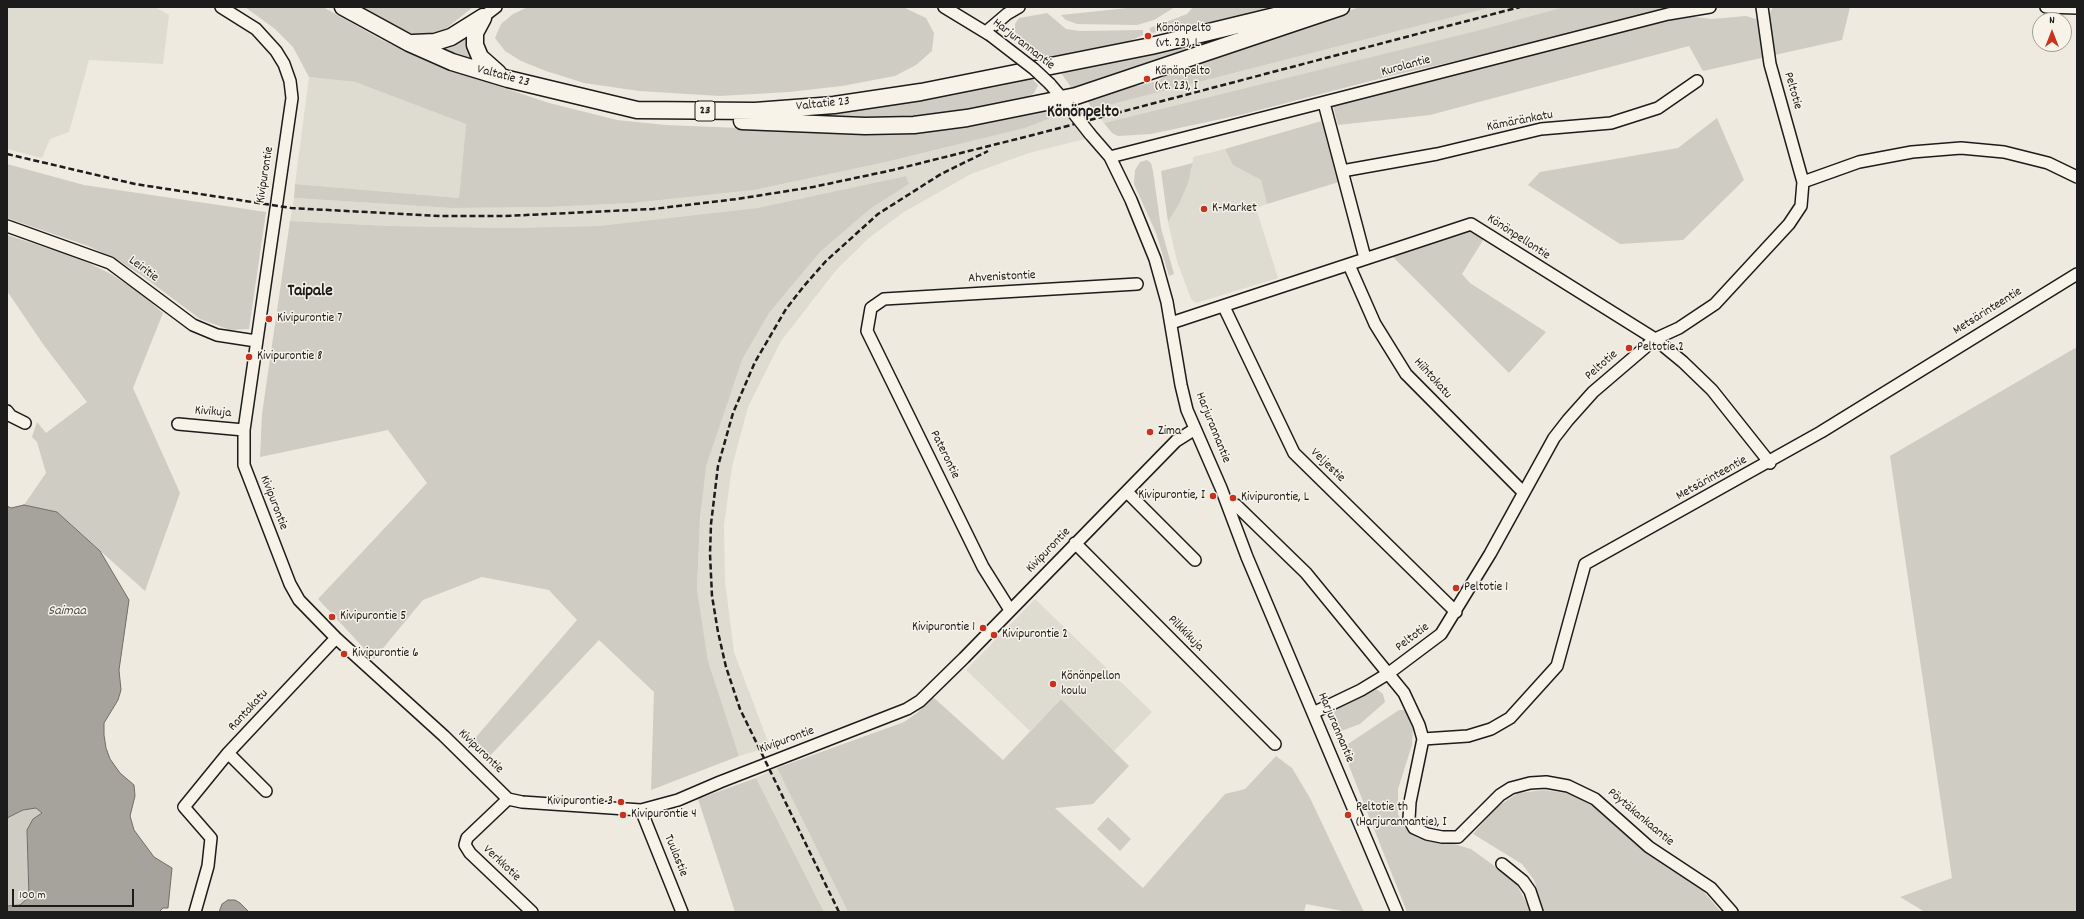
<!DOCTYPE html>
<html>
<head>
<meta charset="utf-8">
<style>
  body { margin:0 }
  #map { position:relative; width:2084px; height:919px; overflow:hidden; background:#eeeae0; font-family:Dekko,sans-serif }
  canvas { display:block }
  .frame { position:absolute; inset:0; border:8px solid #1c1c1c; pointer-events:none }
  .north { position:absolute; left:2032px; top:12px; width:40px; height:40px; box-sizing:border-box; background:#f7f3e8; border:1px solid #9f9d96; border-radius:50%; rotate:0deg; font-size:11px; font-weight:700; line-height:16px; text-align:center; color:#1c1c1c }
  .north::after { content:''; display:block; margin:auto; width:14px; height:18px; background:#c8321e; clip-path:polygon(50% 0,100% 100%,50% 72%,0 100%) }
  .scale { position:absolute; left:12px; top:889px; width:122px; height:18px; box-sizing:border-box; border:2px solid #1c1c1c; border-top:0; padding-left:5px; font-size:12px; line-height:14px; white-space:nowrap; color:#1c1c1c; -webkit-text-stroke:3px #f7f3e8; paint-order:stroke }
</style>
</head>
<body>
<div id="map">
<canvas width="2084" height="919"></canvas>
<div class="frame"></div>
<div class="north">N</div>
<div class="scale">100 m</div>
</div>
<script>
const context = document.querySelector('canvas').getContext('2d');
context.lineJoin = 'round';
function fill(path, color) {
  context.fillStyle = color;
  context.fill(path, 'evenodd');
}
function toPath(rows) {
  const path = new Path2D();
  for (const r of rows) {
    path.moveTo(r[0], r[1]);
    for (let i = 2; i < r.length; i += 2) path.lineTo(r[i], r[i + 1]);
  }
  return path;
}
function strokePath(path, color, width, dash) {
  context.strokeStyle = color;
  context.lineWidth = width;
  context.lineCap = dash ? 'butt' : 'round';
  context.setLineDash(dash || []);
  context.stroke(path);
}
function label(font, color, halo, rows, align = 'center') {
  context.font = font + ' Dekko,sans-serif';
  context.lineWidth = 3;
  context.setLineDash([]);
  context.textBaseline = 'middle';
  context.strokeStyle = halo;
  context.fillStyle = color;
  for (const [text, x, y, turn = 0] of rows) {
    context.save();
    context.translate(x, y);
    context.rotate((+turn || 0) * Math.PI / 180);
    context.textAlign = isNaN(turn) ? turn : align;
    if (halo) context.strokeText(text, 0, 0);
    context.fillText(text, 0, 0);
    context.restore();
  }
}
fill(toPath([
  [7,7,155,7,169,15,163,64,89,60,69,132,50,139,42,158,7,149],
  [1492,7,1564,7,1476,31,1104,123,1093,109],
  [309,77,355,82,466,124,459,198,295,184],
  [1064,113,1085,139,1029,153,971,174,904,212,869,238,837,269,781,341,748,407,732,467,724,525,725,581,734,652,770,747,739,756,708,661,697,589,700,525,705,466,742,360,769,313,820,252,870,209,909,184,906,176,757,208,598,226,509,228,390,226,290,221,294,198,452,208,548,207,633,203,754,190,886,162,1025,128],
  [1225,149,1233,165,1261,180,1267,204,1256,208,1278,278,1196,303,1191,299,1177,261,1168,222,1179,204,1192,170,1193,157],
  [1035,599,1152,712,1114,751,1061,699,1030,731,966,670],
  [777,768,848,912,824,912,756,778]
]), '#dedbd1');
fill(toPath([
  [245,7,323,7,380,39,435,65,549,103,617,120,666,125,862,133,1058,107,1064,113,1025,128,886,162,754,190,633,203,548,207,452,208,294,198,295,184,459,198,466,124,355,82,309,77,293,47,275,29],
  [360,7,473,7,443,31,453,32,418,37,395,27],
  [528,7,903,7,926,18,934,33,932,51,916,65,895,76,842,86,789,92,720,96,639,91,584,83,546,71,521,61,505,51,495,38,501,24,513,14],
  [1137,7,1175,7,1154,20,1137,25,1077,24,1066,20,1061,15],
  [1193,7,1276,7,1209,24,1151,33,1150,30,1150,28,1187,14],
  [1360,7,1492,7,1093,109,1089,104,1088,99,1125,84,1137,86,1158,81,1171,72],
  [1564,7,1680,7,1579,33,1390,76,1240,115,1151,134,1118,136,1112,133,1104,123,1476,31],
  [1773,7,1850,7,1842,40,1703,71,1689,46,1430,115,1338,125,1333,106,1668,14,1712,19,1746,16,1765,22],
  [1047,13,1066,29,1080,31,1143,30,1143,35,1120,45,1049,62,1017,37,1015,31,1015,24,1019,18],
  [1305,14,1073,90,1061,73,1117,60],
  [472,29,470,51,475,65,434,49],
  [1030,77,1038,85,1034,93,1027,98,938,117,905,120,756,118],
  [1717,118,1744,180,1683,240,1620,244,1528,185,1540,172,1678,148],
  [1325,120,1339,182,1267,204,1261,180,1233,165,1225,149],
  [1147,160,1151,163,1153,171,1161,228,1174,274,1169,276,1156,233,1134,184,1135,170,1140,162],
  [1193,163,1188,183,1179,204,1168,222,1161,171],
  [7,164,84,185,266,212,249,329,230,330,200,319,144,277,116,259,88,246,7,218],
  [906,176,909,184,870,209,820,252,769,313,742,360,706,466,700,520,697,589,708,661,739,756,651,790,654,692,599,640,487,759,470,744,577,620,549,590,482,577,423,600,374,659,318,599,427,483,388,430,260,457,262,414,290,221,390,226,509,228,598,226,757,208],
  [1470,229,1485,237,1462,274,1470,283,1546,332,1509,373,1390,254],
  [7,235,78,258,111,274,140,293,163,313,133,388,180,493,145,591,57,512,24,505,46,473,37,442,32,437,37,422,46,433,87,402,43,344,7,291],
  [2077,347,2077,912,1925,912,1900,897,1952,878,1890,456],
  [1375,688,1383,694,1385,702,1360,724,1336,733,1328,714],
  [933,697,1003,760,1061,699,1129,766,1093,804,1055,808,1143,888,1225,794,1245,789,1276,756,1292,768,1310,798,1364,912,1348,912,1306,904,1304,912,848,912,777,768,904,722,917,713],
  [1399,710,1405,710,1413,729,1412,745,1398,789,1398,814,1404,827,1418,838,1433,842,1447,842,1471,849,1515,881,1531,912,1407,912,1349,766,1346,751,1348,744],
  [756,778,824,912,735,912,698,799],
  [1544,790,1571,794,1596,808,1645,851,1698,885,1721,912,1544,912,1534,880,1522,864,1473,834,1497,807,1518,793],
  [36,808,42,813,33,819,27,830,29,897,20,905,7,906,7,818,23,810],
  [1108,817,1131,839,1120,851,1097,829]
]), '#cfccc3');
const water = toPath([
  [24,505,57,512,100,551,129,600,119,670,121,690,118,700,104,723,104,735,106,748,110,759,120,773,134,785,135,796,130,816,134,830,154,857,172,868,168,908,163,908,159,912,7,912,7,906,20,905,29,897,27,830,33,819,42,813,36,808,23,810,7,818,7,506,11,508,24,505],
  [228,900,235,900,240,903,249,912,219,912,222,904,228,900]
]);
fill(water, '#a6a39d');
strokePath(water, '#6f6d69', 1);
const minor = toPath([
  [221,7,256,29,276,51,284,64,290,81,292,98,244,430,244,465,290,584,299,600,336,638,444,736,508,799,522,802,641,810,678,800,720,782,907,709,920,701,964,658,1176,441,1195,429],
  [944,7,990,35],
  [2046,7,2077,8],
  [483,17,496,7],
  [986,32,1007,14,1019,7],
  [1050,84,1067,104],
  [1324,103,1365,258],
  [1090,134,1110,157,1131,200,1155,259,1167,302,1181,385,1187,410,1221,488,1247,557,1397,912],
  [1110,157,1668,14,1710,7],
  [1342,171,1437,154,1541,129,1611,123,1658,108,1697,81],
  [1803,182,1859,162,1912,152,1961,148,2004,152,2048,163,2077,177],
  [7,226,110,263,193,325,217,335,256,341],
  [1349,265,1375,324,1406,374,1523,492],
  [1224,307,1294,453,1456,612],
  [1171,323,1471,224,1655,339,1683,362,1712,390,1770,463],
  [7,411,11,416,25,423],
  [178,424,244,430],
  [1127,492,1195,560],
  [1228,506,1236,505,1306,573,1404,693,1419,725,1423,739,1410,802,1409,819,1414,828,1427,834,1442,837,1458,837,1500,795,1511,788,1530,783,1546,782,1568,786,1595,799,1649,847,1711,888,1732,912],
  [1075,543,1275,744],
  [1010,610,983,567,867,331,871,308,884,299,1137,284],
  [1313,713,1361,690,1389,673,1441,634,1490,554,1554,438,1568,420,1593,392,1655,339,1679,328,1715,304,1789,224,1801,206,1803,182,1770,64,1762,7],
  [1423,739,1468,736,1491,729,1510,718,1557,666,1585,564,1821,432,2077,274],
  [228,753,266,791],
  [508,799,467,838,465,845,470,853,532,912],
  [641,810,682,912],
  [1502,864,1523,881,1530,891,1537,912],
  [195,912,208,866,211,838,184,807,228,753,336,638]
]);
const highway = toPath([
  [343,7,409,43,452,62,508,79,637,110,755,111,834,105,921,92,1151,46,1312,7],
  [483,18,475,33,475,45,480,57,498,73],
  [413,43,435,42,451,37,483,17],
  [742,121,865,126,914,125,967,118,1076,96,1341,7]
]);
strokePath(minor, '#1c1c1c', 14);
strokePath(highway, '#1c1c1c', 19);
strokePath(minor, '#f7f3e8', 11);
strokePath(highway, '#f7f3e8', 16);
strokePath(toPath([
  [7,154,135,184,291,208,440,216,505,216,653,209,737,199,813,187,893,170,1033,135,1520,7],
  [839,912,740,709,726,667,718,632,712,596,710,554,711,524,718,466,733,413,755,362,786,309,804,286,826,261,878,214,941,174,988,151]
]), '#1c1c1c', 2.5, [6, 3]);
const minorBridge = toPath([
  [990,35,1034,69,1050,84],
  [1068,106,1090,134]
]);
strokePath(minorBridge, '#1c1c1c', 14, []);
strokePath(minorBridge, '#f7f3e8', 11);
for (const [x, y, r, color] of [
  [1148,36,4,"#c8321e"],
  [1147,79,4,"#c8321e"],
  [1204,209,4,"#c8321e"],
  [269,319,4,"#c8321e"],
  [1629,348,4,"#c8321e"],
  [249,357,4,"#c8321e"],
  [1150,432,4,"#c8321e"],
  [1213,496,4,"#c8321e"],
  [1233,498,4,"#c8321e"],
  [1456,588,4,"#c8321e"],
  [332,617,4,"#c8321e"],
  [983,628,4,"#c8321e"],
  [994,635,4,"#c8321e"],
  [344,654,4,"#c8321e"],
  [1053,684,4,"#c8321e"],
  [621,802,4,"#c8321e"],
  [623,815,4,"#c8321e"],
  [1348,815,4,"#c8321e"]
]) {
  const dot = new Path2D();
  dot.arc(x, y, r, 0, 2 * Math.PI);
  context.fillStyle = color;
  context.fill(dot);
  strokePath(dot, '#f7f3e8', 1.5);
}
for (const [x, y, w] of [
  [705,111,20]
]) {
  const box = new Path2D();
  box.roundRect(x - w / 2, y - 10, w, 20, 3);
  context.fillStyle = '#f7f3e8';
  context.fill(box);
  strokePath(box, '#1c1c1c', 1);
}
label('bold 12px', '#1c1c1c', null, [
  ["23",705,111]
]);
label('13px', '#1c1c1c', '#f7f3e8', [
  ["Könönpelto",1156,29],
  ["(vt. 23), L",1156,44],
  ["Könönpelto",1155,72],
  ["(vt. 23), I",1155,87],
  ["K-Market",1212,209],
  ["Kivipurontie 7",277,319],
  ["Peltotie 2",1637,348],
  ["Kivipurontie 8",257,357],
  ["Zima",1158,432],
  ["Kivipurontie, I",1205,496,"right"],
  ["Kivipurontie, L",1241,498],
  ["Peltotie 1",1464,588],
  ["Kivipurontie 5",340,617],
  ["Kivipurontie 1",975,628,"right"],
  ["Kivipurontie 2",1002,635],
  ["Kivipurontie 6",352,654],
  ["Könönpellon",1061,677],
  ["koulu",1061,692],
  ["Kivipurontie 3",613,802,"right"],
  ["Peltotie th",1356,808],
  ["(Harjurannantie), I",1356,823],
  ["Kivipurontie 4",631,815]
], 'left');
label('13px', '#1c1c1c', '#f7f3e8', [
  ["Harjurannantie",1023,45,38],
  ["Kurolantie",1406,67,-15],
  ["Valtatie 23",503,77,15],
  ["Peltotie",1792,91,74],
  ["Valtatie 23",823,105,-6],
  ["Kämäränkatu",1520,122,-11],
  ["Kivipurontie",266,175,-81],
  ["Könönpellontie",1518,238,33],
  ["Leiritie",143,270,37],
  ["Ahvenistontie",1002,278,-3],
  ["Metsärinteentie",1988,312,-32],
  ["Peltotie",1602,366,-41],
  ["Hiihtokatu",1432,379,48],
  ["Kivikuja",213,413,5],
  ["Harjurannantie",1212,428,68],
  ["Paterontie",944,455,64],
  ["Veljestie",1327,466,44],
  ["Metsärinteentie",1712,479,-29],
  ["Kivipurontie",273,503,69],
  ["Kivipurontie",1049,551,-46],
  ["Pilkkikuja",1185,634,45],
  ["Peltotie",1413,638,-37],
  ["Rantakatu",249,711,-47],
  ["Harjurannantie",1335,728,67],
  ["Kivipurontie",787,741,-20],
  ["Kivipurontie",480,752,44],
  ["Pöytäkankaantie",1640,818,40],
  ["Tuulastie",675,856,68],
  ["Verkkotie",501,864,43]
]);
label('italic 14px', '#535250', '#f7f3e8', [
  ["Saimaa",67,612]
]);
label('bold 17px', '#1c1c1c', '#f7f3e8', [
  ["Könönpelto",1083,114],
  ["Taipale",310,293]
]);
</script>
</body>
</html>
